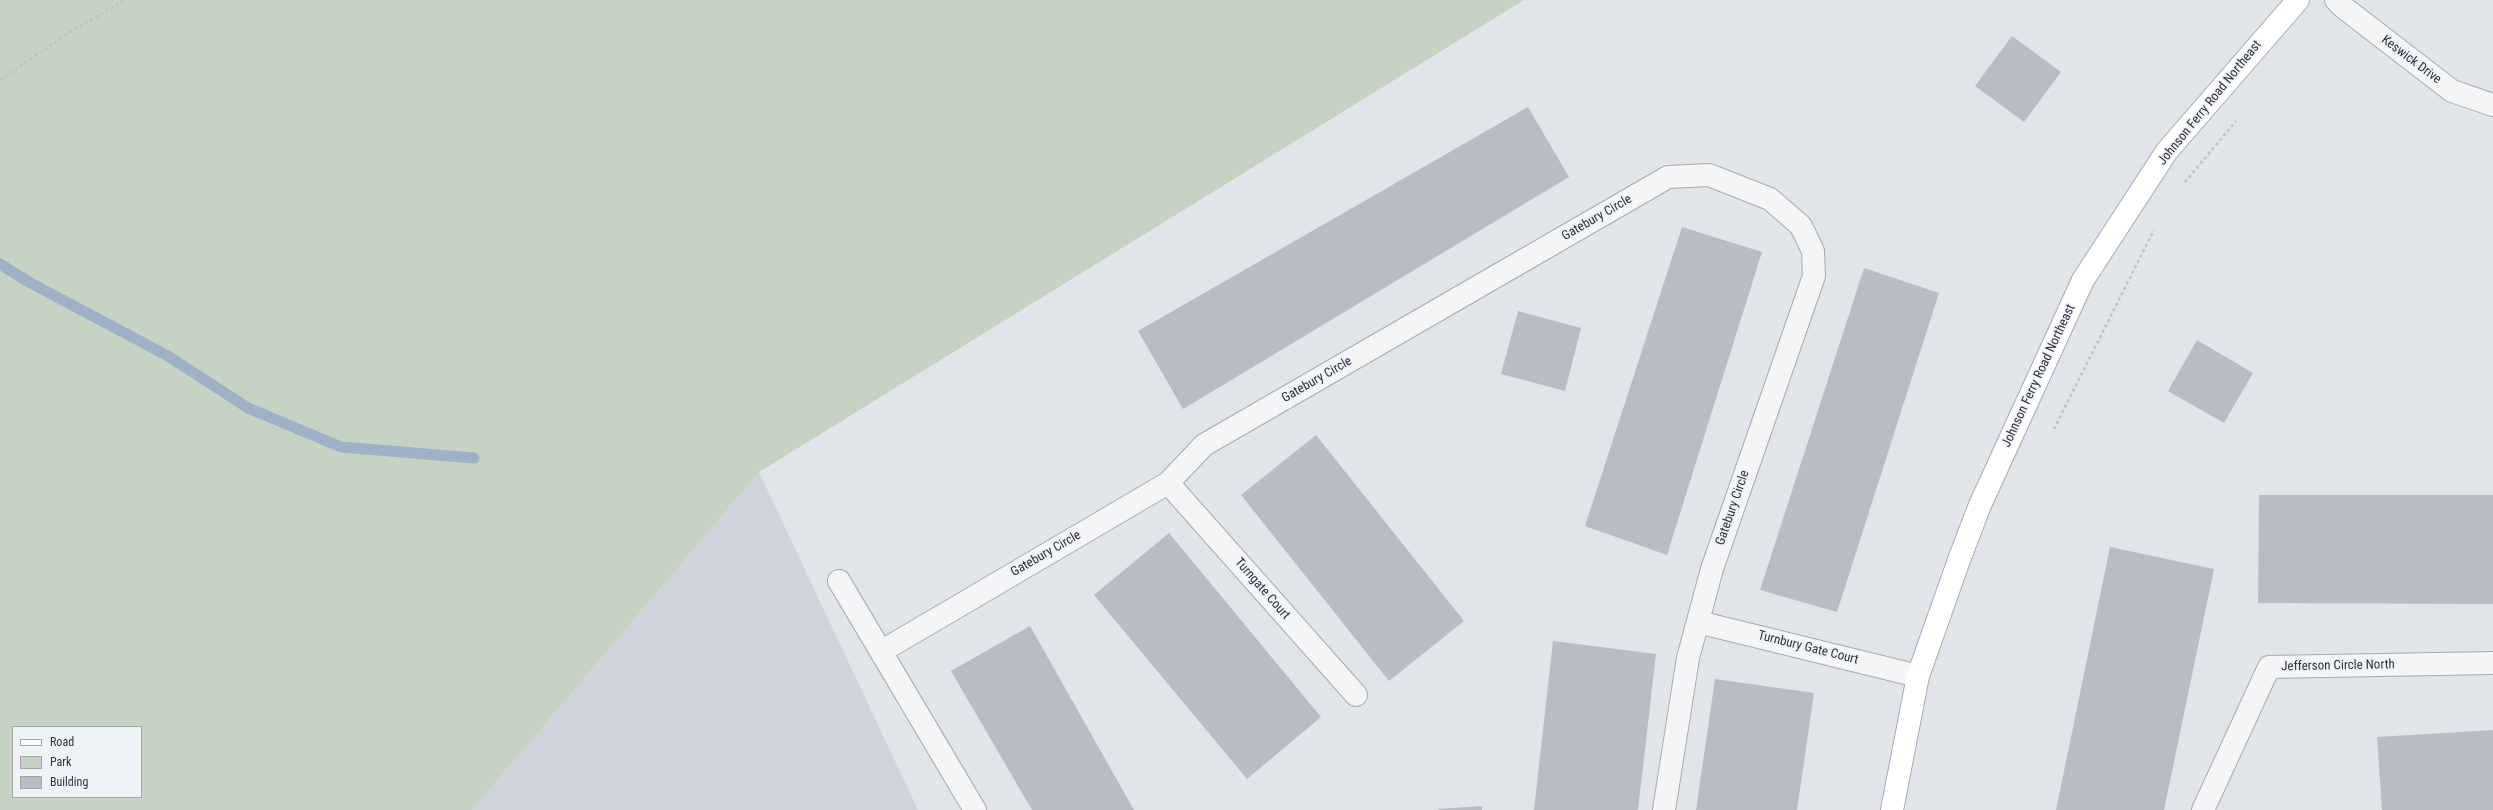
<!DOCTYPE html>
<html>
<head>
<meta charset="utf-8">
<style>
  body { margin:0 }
  #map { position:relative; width:2493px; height:810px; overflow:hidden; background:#e1e4e9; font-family:"Roboto Condensed",sans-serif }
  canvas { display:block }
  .legend { position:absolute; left:12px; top:726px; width:130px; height:72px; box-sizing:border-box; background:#f0f3f6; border:1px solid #a1a5ad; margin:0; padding:5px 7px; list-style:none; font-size:12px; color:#2a313f }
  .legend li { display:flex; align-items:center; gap:8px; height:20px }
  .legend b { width:20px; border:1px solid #a1a5ad }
</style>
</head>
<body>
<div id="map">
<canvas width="2493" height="810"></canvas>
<ul class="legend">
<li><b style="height:5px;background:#fff"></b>Road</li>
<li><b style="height:11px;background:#c6d2c2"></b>Park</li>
<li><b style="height:11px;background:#b8bdc5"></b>Building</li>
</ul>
</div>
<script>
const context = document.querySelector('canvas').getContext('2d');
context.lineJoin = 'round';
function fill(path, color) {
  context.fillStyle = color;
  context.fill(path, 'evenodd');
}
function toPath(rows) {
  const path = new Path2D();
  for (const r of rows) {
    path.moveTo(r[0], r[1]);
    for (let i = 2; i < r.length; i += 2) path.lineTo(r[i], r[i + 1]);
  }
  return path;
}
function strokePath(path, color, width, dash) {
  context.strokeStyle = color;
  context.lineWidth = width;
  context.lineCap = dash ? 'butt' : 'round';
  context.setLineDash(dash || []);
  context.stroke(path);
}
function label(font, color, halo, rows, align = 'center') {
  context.font = font + ' "Roboto Condensed",sans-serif';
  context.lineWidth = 3.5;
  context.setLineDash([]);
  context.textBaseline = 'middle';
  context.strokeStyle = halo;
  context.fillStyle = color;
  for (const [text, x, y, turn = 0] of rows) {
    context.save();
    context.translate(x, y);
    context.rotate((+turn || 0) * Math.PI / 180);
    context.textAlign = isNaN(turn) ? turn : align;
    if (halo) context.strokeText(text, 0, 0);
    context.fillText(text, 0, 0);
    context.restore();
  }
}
fill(toPath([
  [759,472,918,810,472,810]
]), '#cfd3da');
fill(toPath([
  [0,0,1524,0,759,472,472,810,0,810],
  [13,727,141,727,141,797,13,797]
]), '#c6d2c2');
strokePath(toPath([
  [0,264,27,281,168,356,248,408,341,447,474,458]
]), '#9eb1c6', 11);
fill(toPath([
  [2012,36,2061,72,2024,122,1975,86],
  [1528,107,1569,177,1183,409,1138,331],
  [1682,227,1762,252,1667,555,1585,526],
  [1864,268,1939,293,1837,612,1760,590],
  [1518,311,1581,328,1565,391,1501,374],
  [2197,340,2253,373,2224,423,2168,391],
  [1316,435,1464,621,1389,681,1241,495],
  [2259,495,2493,495,2493,604,2258,603],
  [1169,533,1321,717,1247,779,1094,595],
  [2110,547,2214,569,2164,810,2056,810],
  [1030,626,1134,810,1032,810,951,671],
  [1553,641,1656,654,1638,810,1534,810],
  [1715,679,1814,693,1797,810,1696,810],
  [2493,730,2493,810,2382,810,2377,737],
  [1482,806,1482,810,1438,810,1438,809]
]), '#b8bdc5');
const street = toPath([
  [2336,0,2343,7,2452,91,2493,105],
  [1168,483,1356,695],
  [839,581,975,810],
  [1698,622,1918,676],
  [882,651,1168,483,1204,445,1668,177,1709,175,1770,199,1801,226,1813,251,1814,276,1712,569,1688,658,1664,810],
  [2203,810,2269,667,2493,663]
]);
const secondary = toPath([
  [1892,810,1918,676,1959,560,1980,505,2083,280,2167,151,2298,0]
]);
strokePath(street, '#a6abb3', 24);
strokePath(secondary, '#a6abb3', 24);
strokePath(toPath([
  [0,80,70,32,125,0],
  [2185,182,2236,121],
  [2054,429,2154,230]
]), '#bfc2c7', 2.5, [3, 3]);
strokePath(street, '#f3f5f7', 22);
strokePath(secondary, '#fff', 22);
label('13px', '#2a313f', '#f0f3f6', [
  ["Keswick Drive",2411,60,37],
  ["Johnson Ferry Road Northeast",2210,103,-51],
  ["Gatebury Circle",1597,218,-30],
  ["Johnson Ferry Road Northeast",2039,376,-65],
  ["Gatebury Circle",1317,380,-30],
  ["Gatebury Circle",1733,508,-71],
  ["Gatebury Circle",1046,554,-30],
  ["Turngate Court",1262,589,49],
  ["Turnbury Gate Court",1808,648,14],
  ["Jefferson Circle North",2338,666,-1]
]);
</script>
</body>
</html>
